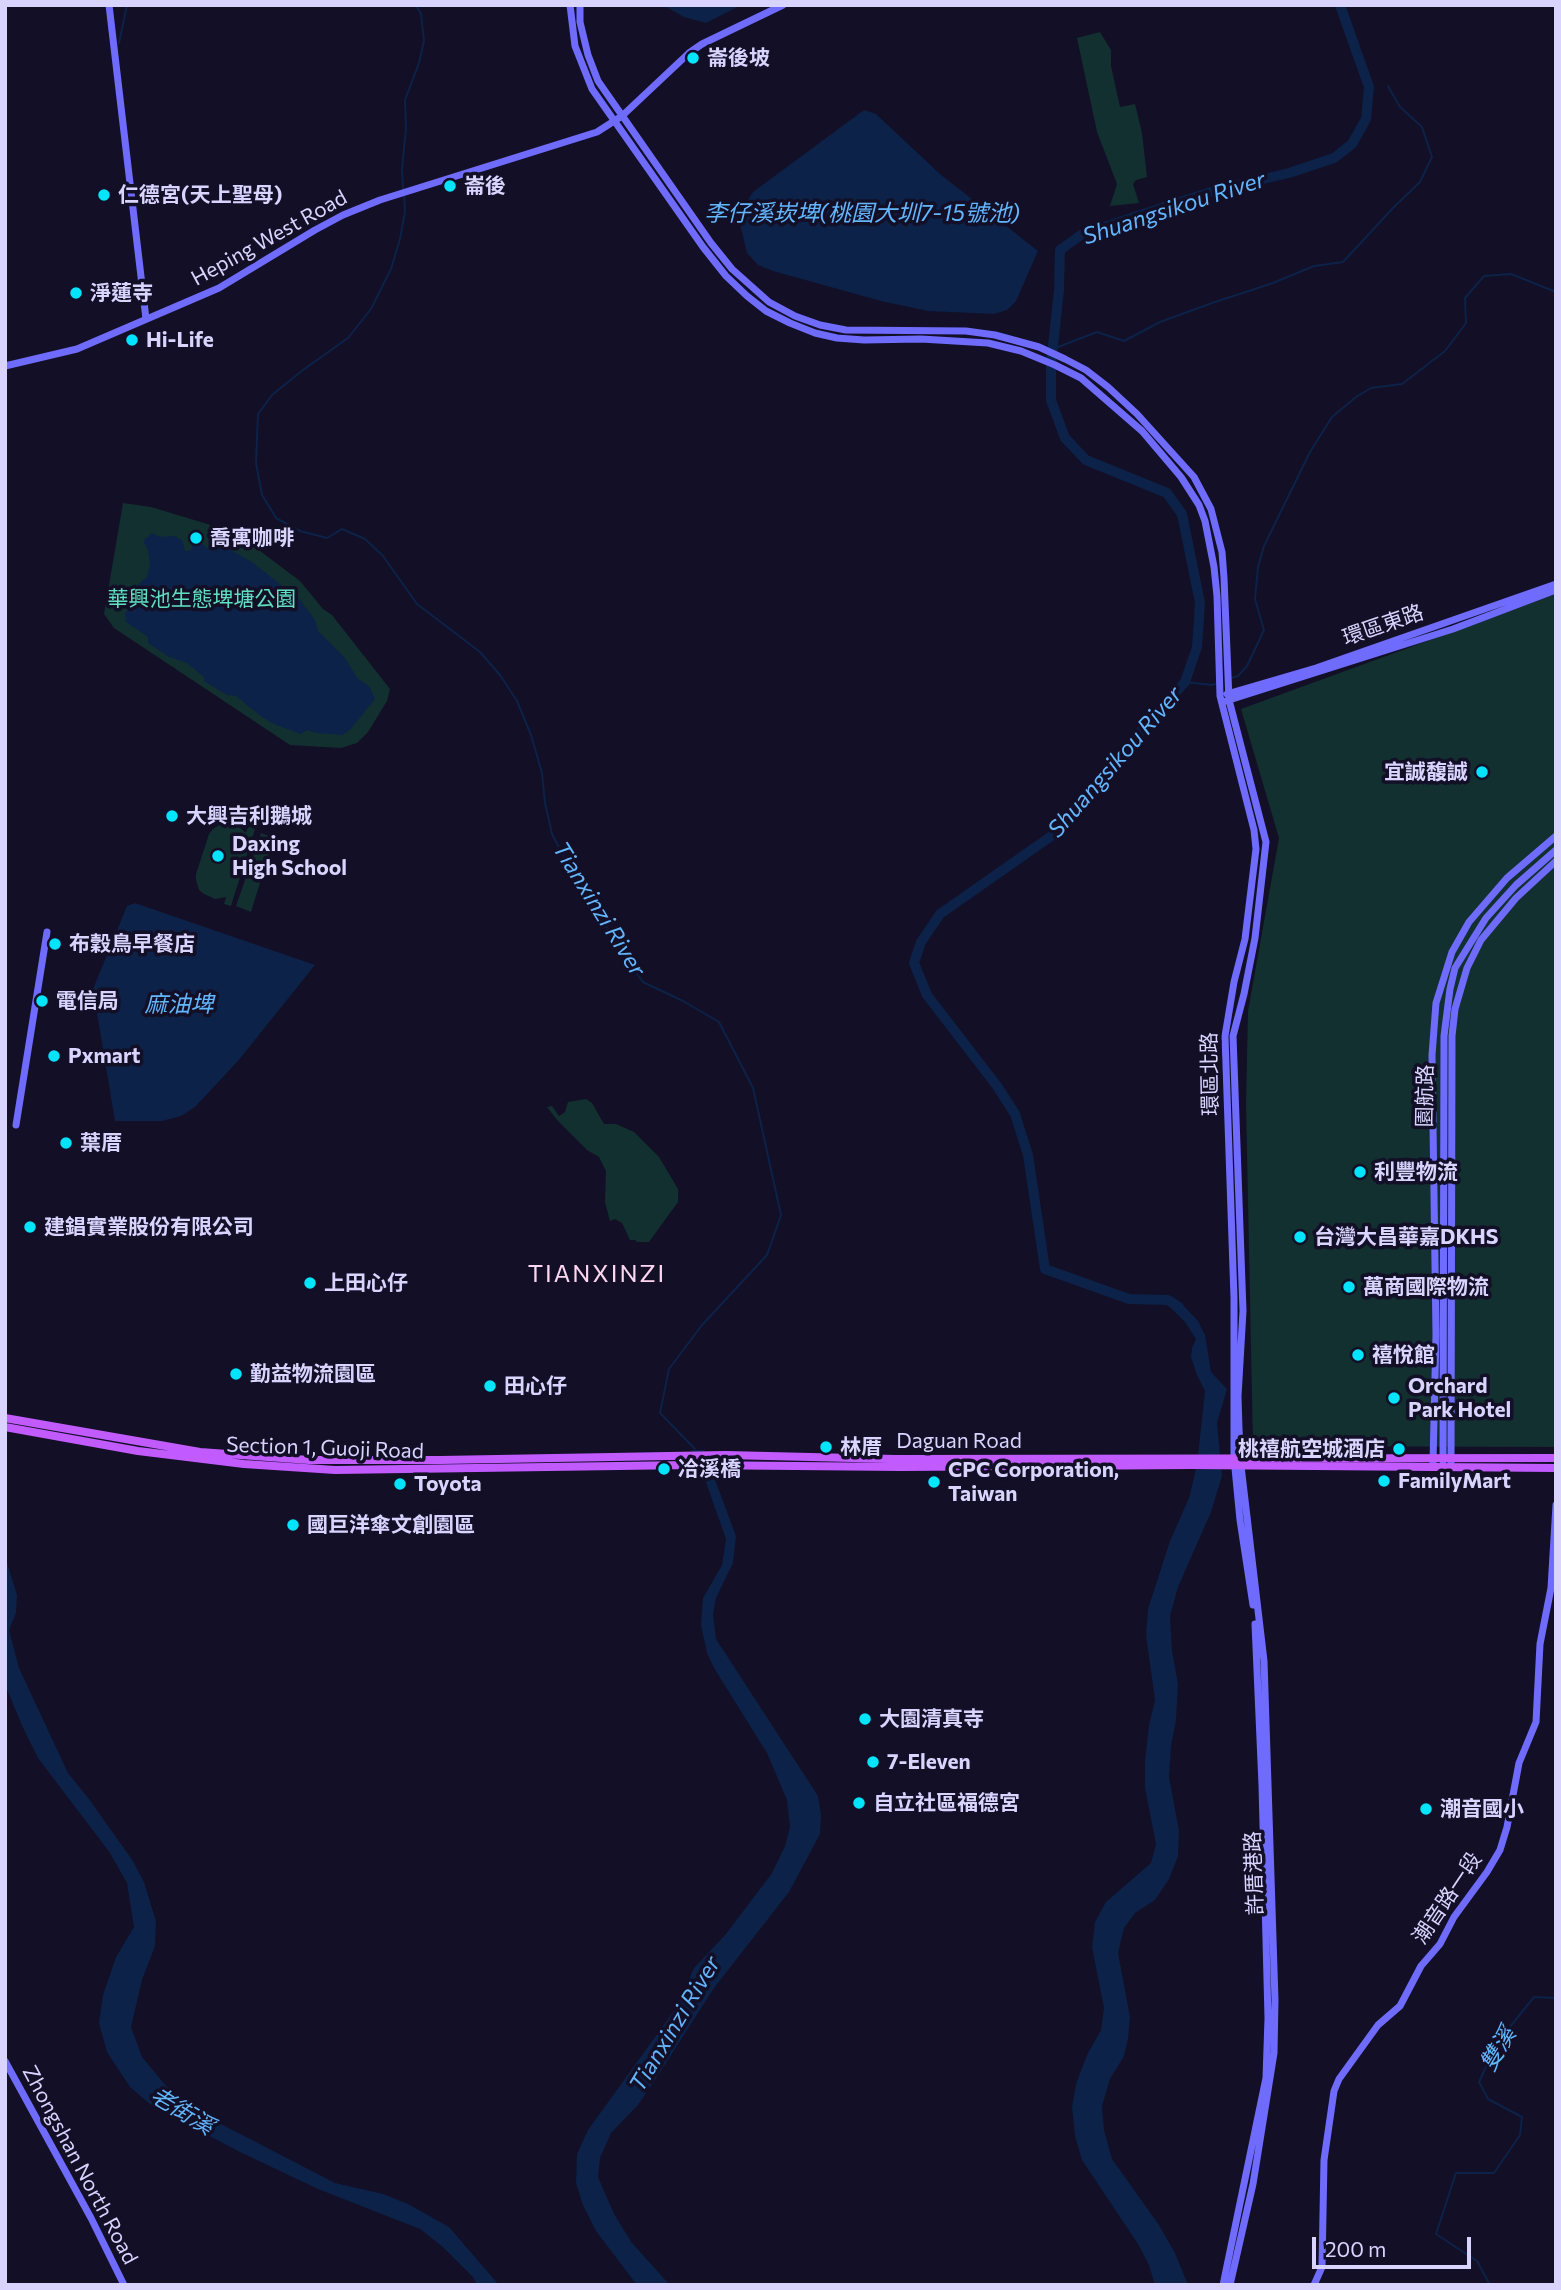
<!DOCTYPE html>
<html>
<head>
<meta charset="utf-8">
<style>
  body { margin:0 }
  #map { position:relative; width:1561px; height:2290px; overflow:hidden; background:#130f26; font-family:Commissioner,sans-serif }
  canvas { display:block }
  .frame { position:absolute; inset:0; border:7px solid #d9d4ff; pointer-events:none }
  .scale { position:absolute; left:1312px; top:2237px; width:159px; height:32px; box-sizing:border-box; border:4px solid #d9d4ff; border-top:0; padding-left:9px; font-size:21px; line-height:24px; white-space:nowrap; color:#d9d4ff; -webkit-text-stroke:5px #130f26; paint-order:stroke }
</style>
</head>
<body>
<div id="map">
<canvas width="1561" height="2290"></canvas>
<div class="frame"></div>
<div class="scale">200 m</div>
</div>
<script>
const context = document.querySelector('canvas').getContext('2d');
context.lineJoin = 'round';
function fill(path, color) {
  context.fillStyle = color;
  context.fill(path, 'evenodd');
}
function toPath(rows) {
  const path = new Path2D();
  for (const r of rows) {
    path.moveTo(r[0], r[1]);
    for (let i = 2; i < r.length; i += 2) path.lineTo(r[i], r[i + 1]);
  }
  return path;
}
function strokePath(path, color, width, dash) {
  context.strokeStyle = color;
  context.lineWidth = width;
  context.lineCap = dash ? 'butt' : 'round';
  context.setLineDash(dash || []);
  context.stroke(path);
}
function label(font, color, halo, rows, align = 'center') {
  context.font = font + ' Commissioner,"Noto Sans TC",sans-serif';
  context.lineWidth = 7;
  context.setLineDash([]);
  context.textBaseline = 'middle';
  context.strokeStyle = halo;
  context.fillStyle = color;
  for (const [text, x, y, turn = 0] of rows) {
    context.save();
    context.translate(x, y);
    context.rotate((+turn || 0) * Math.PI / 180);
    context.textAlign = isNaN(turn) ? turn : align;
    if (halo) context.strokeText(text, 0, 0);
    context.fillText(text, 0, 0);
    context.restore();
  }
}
fill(toPath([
  [1100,32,1111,50,1111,66,1120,107,1135,104,1142,133,1147,177,1136,180,1133,184,1139,203,1110,206,1117,184,1097,132,1077,38],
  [123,503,151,507,224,529,239,535,300,581,323,609,332,615,390,689,387,701,368,732,357,743,341,748,290,745,114,628,104,614],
  [1556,594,1556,1447,1253,1446,1246,1104,1248,1011,1279,838,1241,709],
  [222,823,237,825,246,833,248,826,255,829,231,906,224,904,226,897,215,899,204,894,199,890,196,880,196,874,209,834,213,829],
  [261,833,274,838,251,912,236,906],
  [586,1099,592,1103,604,1124,616,1124,634,1132,659,1157,678,1189,678,1202,649,1242,637,1242,635,1240,630,1240,622,1223,615,1219,610,1221,605,1202,606,1171,599,1157,587,1150,557,1120,547,1107,552,1106,559,1116,565,1112,568,1102]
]), '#12302f');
fill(toPath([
  [663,5,741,5,706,23,684,17],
  [864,110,876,114,940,174,1038,251,1016,301,1007,310,994,314,928,311,881,301,773,271,758,265,747,253,740,224,742,209,753,192],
  [151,533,161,537,175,536,182,540,185,551,191,550,193,544,203,544,206,548,210,546,209,539,211,539,252,562,300,600,315,620,318,631,345,658,358,679,369,686,375,699,350,730,342,735,317,733,307,730,301,734,274,724,262,717,236,696,227,695,204,681,204,677,187,663,169,657,148,643,148,637,126,622,125,614,128,608,135,610,128,593,147,577,150,564,148,550,144,543,145,538,149,537],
  [135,903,315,965,238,1061,195,1107,181,1116,162,1121,115,1121,93,989,127,906],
  [1173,1300,1185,1307,1198,1321,1205,1335,1211,1372,1227,1389,1217,1423,1222,1476,1211,1512,1178,1587,1170,1616,1172,1651,1178,1684,1176,1720,1171,1746,1169,1777,1179,1831,1178,1856,1169,1879,1155,1900,1135,1913,1124,1928,1118,1953,1130,2017,1128,2039,1124,2056,1110,2079,1102,2106,1104,2130,1112,2159,1159,2225,1175,2253,1188,2285,1155,2285,1149,2265,1138,2244,1082,2160,1075,2136,1072,2107,1076,2084,1087,2055,1101,2030,1104,2008,1092,1947,1095,1922,1106,1902,1151,1863,1156,1844,1145,1788,1145,1761,1149,1725,1155,1700,1146,1635,1148,1609,1170,1541,1189,1498,1197,1465,1205,1391,1197,1375,1191,1357,1192,1348,1196,1339,1185,1322,1167,1304],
  [691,1450,704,1450,736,1536,733,1563,716,1598,713,1614,716,1639,818,1796,821,1815,820,1834,789,1892,714,1988,655,2080,638,2105,611,2133,600,2158,598,2177,614,2214,632,2243,670,2285,637,2285,596,2231,583,2205,576,2183,577,2154,588,2130,676,2008,694,1968,726,1934,772,1873,785,1846,790,1827,787,1800,767,1753,714,1668,707,1653,701,1625,703,1598,722,1565,726,1539,703,1474],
  [5,1556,17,1595,16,1613,9,1630,19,1668,68,1773,89,1799,133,1861,144,1882,156,1921,155,1946,142,1980,131,2027,142,2057,167,2087,194,2110,335,2183,383,2194,408,2204,449,2227,499,2285,477,2285,473,2277,443,2247,420,2229,318,2189,240,2152,151,2105,130,2087,107,2052,99,2023,103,1995,116,1957,134,1927,127,1883,110,1853,38,1758,24,1730,5,1685]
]), '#0c2248');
strokePath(toPath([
  [119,43,127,5],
  [403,189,402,169,406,129,405,100,419,63,424,41,421,14,416,5],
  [404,194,405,212,400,239,391,269,371,309,348,338,303,370,272,395,258,414,256,463,262,495,276,518,300,531,327,538,342,529,365,539,383,556,417,604,480,652,500,675,517,701,531,735,542,773,545,803,552,834,574,876,627,960,643,982,683,1001,719,1022,753,1088,781,1215,767,1255,702,1325,669,1369,660,1413,695,1449],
  [1053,349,1097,332,1124,341,1160,322,1212,303,1273,283,1314,266,1343,262,1393,208,1420,182,1432,157,1422,127,1400,107,1388,86],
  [1231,678,1238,676,1247,666,1264,630,1255,599,1258,567,1264,546,1310,452,1332,417,1356,397,1371,388,1402,384,1445,351,1466,323,1465,298,1484,276,1511,274,1556,292],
  [1185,682,1212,685,1216,684],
  [1490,2285,1477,2261,1436,2234,1456,2173,1494,2173,1520,2135,1522,2117,1488,2099,1479,2082,1497,2043,1534,1997,1556,1998]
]), '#0c2248', 2);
strokePath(toPath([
  [1179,1307,1168,1300,1129,1299,1045,1269,1028,1155,1015,1114,997,1086,927,995,914,963,921,942,940,914,1057,832,1144,727,1185,682,1197,647,1200,603,1182,514,1167,493,1086,460,1065,438,1051,400,1051,365,1059,290,1060,250,1081,235,1137,216,1220,189,1289,173,1334,158,1352,144,1366,119,1369,87,1340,5]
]), '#0c2248', 10);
strokePath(toPath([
  [109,5,146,319],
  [570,5,575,46,592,89,703,247,726,276,747,296,766,311,790,323,815,333,837,338,864,340,921,339,988,343,1021,351,1055,365,1081,378,1142,431,1181,477,1199,505,1205,521,1214,567,1217,596,1220,696,1254,830,1256,849,1245,939,1234,982,1225,1036,1234,1298,1234,1458,1240,1520,1253,1605],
  [580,5,580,22,588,55,598,81,711,243,732,269,769,302,795,316,820,325,846,330,966,331,995,335,1039,347,1065,359,1086,370,1108,387,1137,414,1194,477,1211,509,1222,552,1224,578,1229,700,1266,842,1255,938,1244,994,1233,1036,1243,1311,1238,1396,1239,1429,1241,1466,1264,1661,1275,2000,1274,2053,1253,2184,1230,2285],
  [5,366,77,349,219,288,315,230,343,215,380,200,597,132,622,116,689,53,702,44,783,5],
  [1227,694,1316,668,1556,584],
  [1226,701,1453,629,1556,590],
  [16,1125,47,932],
  [1443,1461,1444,1036,1450,989,1455,968,1486,918,1516,885,1556,850],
  [1433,1463,1436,1334,1432,1055,1436,1003,1452,952,1469,922,1507,878,1556,836],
  [1451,1463,1452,1036,1455,1009,1467,968,1481,940,1516,898,1556,861],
  [5,2061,91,2218,124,2285],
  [1223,2285,1266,2078,1268,2018,1262,1785,1255,1624],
  [1314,2285,1322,2267,1324,2160,1334,2091,1339,2079,1378,2025,1400,2006,1421,1966,1440,1944,1454,1917,1487,1872,1500,1850,1507,1827,1519,1763,1536,1722,1540,1644,1551,1588,1556,1505]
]), '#6f6bff', 7);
strokePath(toPath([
  [5,1418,200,1452,309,1460,440,1460,726,1455,895,1459,1556,1458],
  [5,1427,138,1451,244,1464,335,1470,689,1465,901,1467,1192,1465,1556,1468]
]), '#c25bff', 8);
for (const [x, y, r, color] of [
  [693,58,7,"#00e5ff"],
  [450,186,7,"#00e5ff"],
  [104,195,7,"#00e5ff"],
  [76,293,7,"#00e5ff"],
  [132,340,7,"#00e5ff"],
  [196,538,7,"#00e5ff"],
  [1482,772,7,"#00e5ff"],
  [172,816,7,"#00e5ff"],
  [218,856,7,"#00e5ff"],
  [55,944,7,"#00e5ff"],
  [42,1001,7,"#00e5ff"],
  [54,1056,7,"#00e5ff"],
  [66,1143,7,"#00e5ff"],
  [1360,1172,7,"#00e5ff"],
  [30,1227,7,"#00e5ff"],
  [1300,1237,7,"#00e5ff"],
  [310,1283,7,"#00e5ff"],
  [1349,1287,7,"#00e5ff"],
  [1358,1355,7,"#00e5ff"],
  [236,1374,7,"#00e5ff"],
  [490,1386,7,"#00e5ff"],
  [1394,1398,7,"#00e5ff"],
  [826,1447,7,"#00e5ff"],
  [1399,1449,7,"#00e5ff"],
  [664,1469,7,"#00e5ff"],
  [1384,1481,7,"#00e5ff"],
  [934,1482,7,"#00e5ff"],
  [400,1484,7,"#00e5ff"],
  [293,1525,7,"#00e5ff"],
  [865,1719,7,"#00e5ff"],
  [873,1762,7,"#00e5ff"],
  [859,1803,7,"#00e5ff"],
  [1426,1809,7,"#00e5ff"]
]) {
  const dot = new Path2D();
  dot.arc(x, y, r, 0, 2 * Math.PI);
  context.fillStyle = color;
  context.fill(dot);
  strokePath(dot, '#130f26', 2.5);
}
label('bold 21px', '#d9d4ff', '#130f26', [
  ["崙後坡",707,58],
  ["崙後",464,186],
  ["仁德宮(天上聖母)",118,195],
  ["淨蓮寺",90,293],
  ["Hi-Life",146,340],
  ["喬寓咖啡",210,538],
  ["宜誠馥誠",1468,772,"right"],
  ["大興吉利鵝城",186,816],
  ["Daxing",232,844],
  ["High School",232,868],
  ["布穀鳥早餐店",69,944],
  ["電信局",56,1001],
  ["Pxmart",68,1056],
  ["葉厝",80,1143],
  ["利豐物流",1374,1172],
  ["建錩實業股份有限公司",44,1227],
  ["台灣大昌華嘉DKHS",1314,1237],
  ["上田心仔",324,1283],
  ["萬商國際物流",1363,1287],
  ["禧悅館",1372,1355],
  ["勤益物流園區",250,1374],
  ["田心仔",504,1386],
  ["Orchard",1408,1386],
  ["Park Hotel",1408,1410],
  ["林厝",840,1447],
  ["桃禧航空城酒店",1385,1449,"right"],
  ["冾溪橋",678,1469],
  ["CPC Corporation,",948,1470],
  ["Taiwan",948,1494],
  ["FamilyMart",1398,1481],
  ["Toyota",414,1484],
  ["國巨洋傘文創園區",307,1525],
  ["大園清真寺",879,1719],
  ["7-Eleven",887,1762],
  ["自立社區福德宮",873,1803],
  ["潮音國小",1440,1809]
], 'left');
label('21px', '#d9d4ff', '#130f26', [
  ["Heping West Road",269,238,-29],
  ["環區東路",1383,625,-19],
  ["環區北路",1210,1074,-91],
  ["園航路",1425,1096,-89],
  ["Daguan Road",959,1441],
  ["Section 1, Guoji Road",325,1448,2],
  ["許厝港路",1254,1873,-92],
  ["潮音路一段",1447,1898,-56],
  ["Zhongshan North Road",80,2165,62]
]);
label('21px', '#5fe0c0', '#130f26', [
  ["華興池生態埤塘公園",202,599]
]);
label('italic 23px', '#62b6ff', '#130f26', [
  ["Shuangsikou River",1174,208,-18],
  ["李仔溪崁埤(桃園大圳7-15號池)",862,213],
  ["Shuangsikou River",1115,762,-49],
  ["Tianxinzi River",599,909,58],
  ["麻油埤",179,1004],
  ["Tianxinzi River",675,2024,-59],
  ["雙溪",1498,2049,-59],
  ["老街溪",182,2111,31]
]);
context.letterSpacing = '2px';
label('24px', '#ffd6f0', '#130f26', [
  ["TIANXINZI",597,1274]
]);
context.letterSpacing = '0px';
</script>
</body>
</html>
